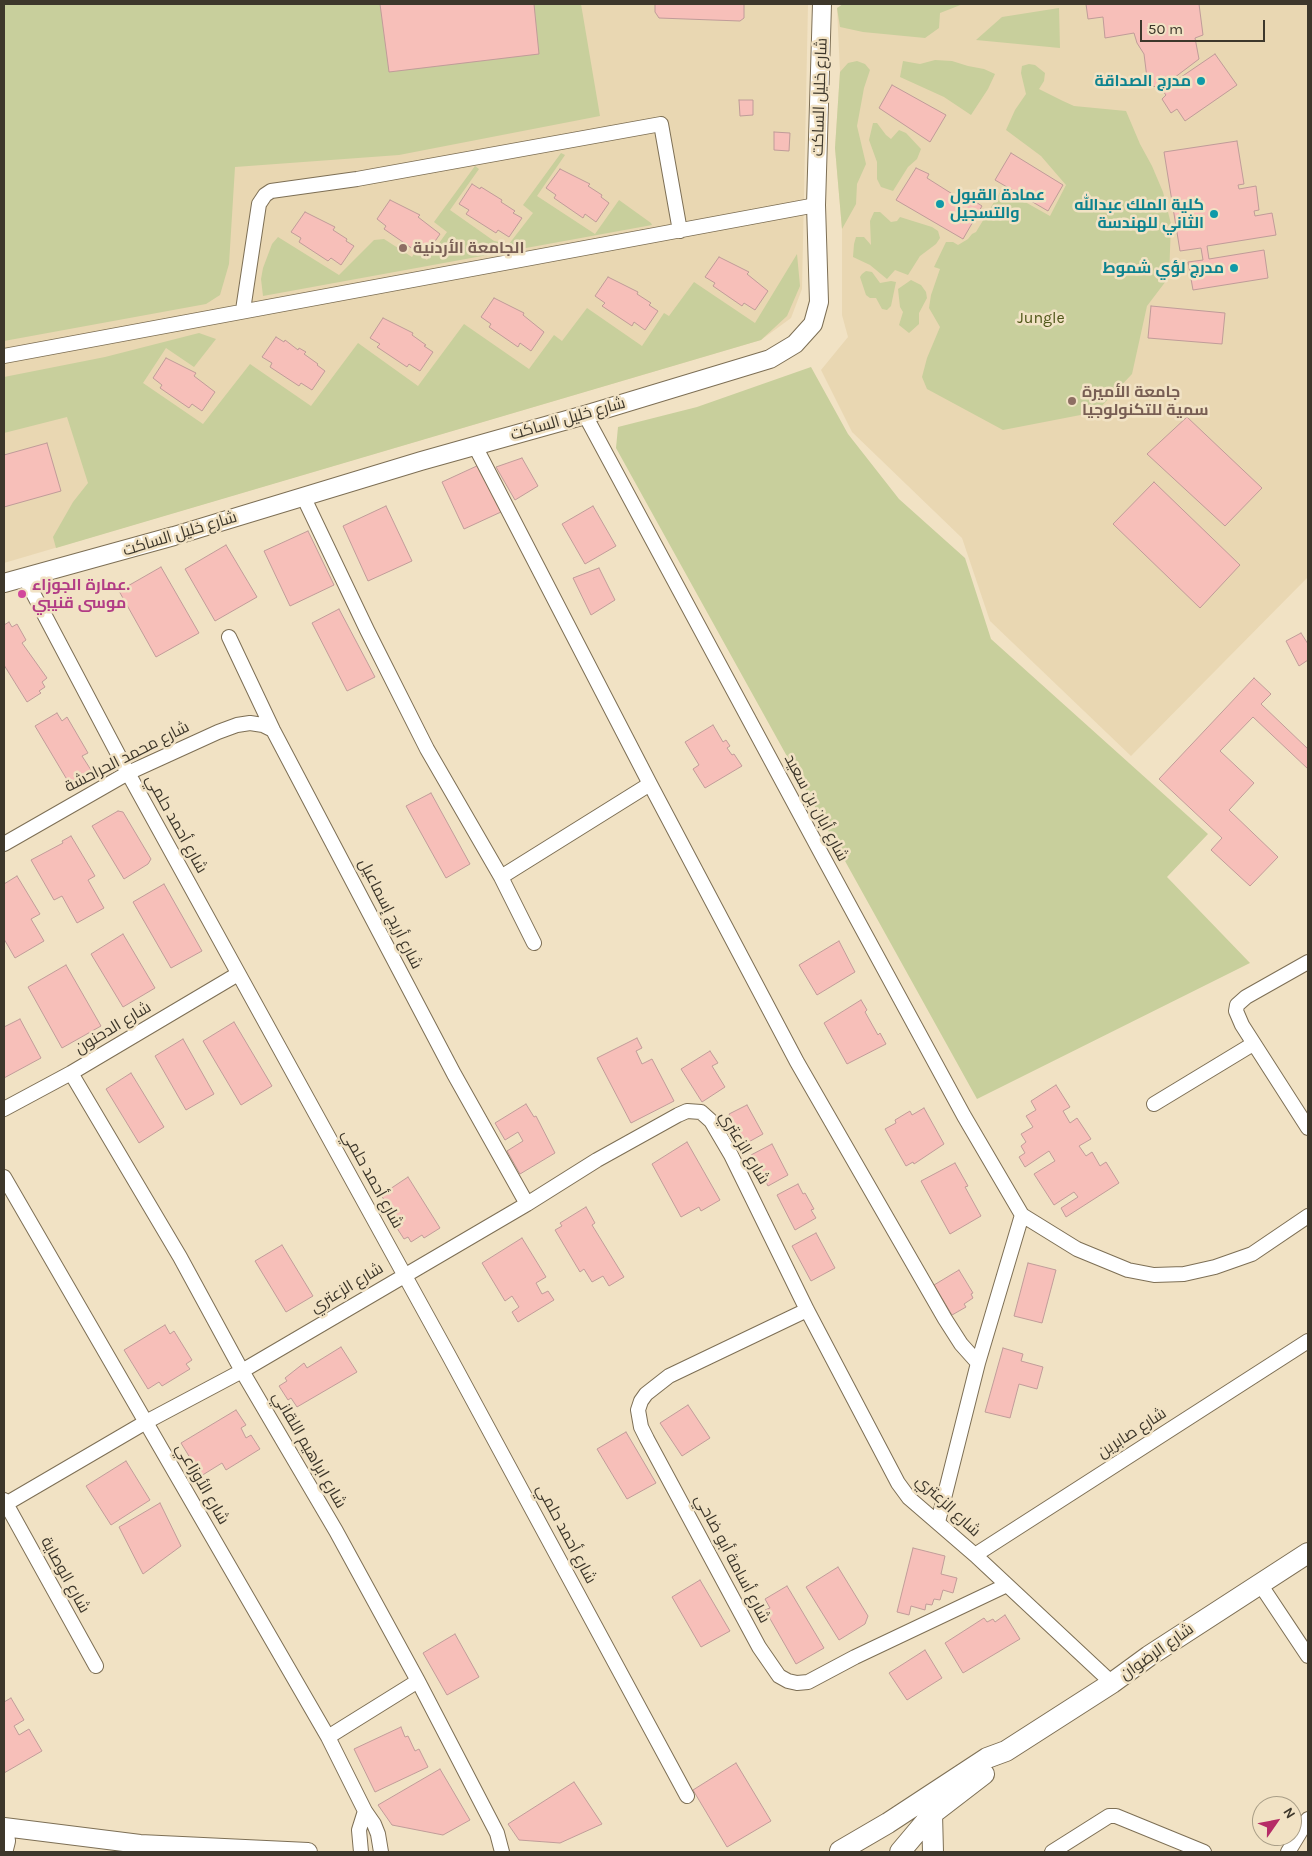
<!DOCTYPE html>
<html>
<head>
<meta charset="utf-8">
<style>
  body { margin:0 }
  #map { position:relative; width:1312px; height:1856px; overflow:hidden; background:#f1e2c4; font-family:Karla,sans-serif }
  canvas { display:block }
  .frame { position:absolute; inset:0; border:5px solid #3d372b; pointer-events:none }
  .north { position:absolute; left:1252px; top:1796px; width:50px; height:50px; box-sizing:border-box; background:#f1e2c4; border:1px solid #a99e87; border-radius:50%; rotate:57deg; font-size:14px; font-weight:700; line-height:20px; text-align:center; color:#3d372b }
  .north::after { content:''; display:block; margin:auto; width:18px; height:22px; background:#b62c67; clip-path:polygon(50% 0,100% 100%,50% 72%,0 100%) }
  .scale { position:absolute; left:1140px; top:20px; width:125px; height:22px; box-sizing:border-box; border:2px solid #3d372b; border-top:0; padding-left:6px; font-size:15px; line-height:18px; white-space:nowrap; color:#3d372b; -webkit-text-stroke:4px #f1e2c4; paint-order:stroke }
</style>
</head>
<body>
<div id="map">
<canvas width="1312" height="1856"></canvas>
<div class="frame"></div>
<div class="north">N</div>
<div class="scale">50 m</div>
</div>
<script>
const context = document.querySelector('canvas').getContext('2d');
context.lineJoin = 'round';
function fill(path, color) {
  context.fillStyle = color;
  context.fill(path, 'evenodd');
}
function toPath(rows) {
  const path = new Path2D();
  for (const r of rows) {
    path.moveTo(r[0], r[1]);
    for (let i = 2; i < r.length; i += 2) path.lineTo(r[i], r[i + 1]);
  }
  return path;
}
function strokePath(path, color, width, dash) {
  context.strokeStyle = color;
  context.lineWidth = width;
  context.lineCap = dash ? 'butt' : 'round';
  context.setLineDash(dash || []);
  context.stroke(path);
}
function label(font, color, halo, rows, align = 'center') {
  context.font = font + ' Karla,Cairo,sans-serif';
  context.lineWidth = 5;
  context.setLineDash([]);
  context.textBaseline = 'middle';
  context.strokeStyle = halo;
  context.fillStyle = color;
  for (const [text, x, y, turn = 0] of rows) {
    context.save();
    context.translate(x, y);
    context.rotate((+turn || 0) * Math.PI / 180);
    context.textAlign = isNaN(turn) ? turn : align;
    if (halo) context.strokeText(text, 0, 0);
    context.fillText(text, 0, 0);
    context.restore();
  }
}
fill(toPath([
  [4,4,808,4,802,289,791,318,761,340,4,563],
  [847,4,1308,4,1308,577,1131,756,990,621,962,538,852,432,821,370,848,337,842,315,842,229,835,148,840,72,837,8]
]), '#e9d7b2');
fill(toPath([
  [4,4,581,4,600,116,399,155,235,167,229,264,220,295,206,304,4,341],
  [843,4,963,4,940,13,939,28,925,38,863,32,840,27,837,8],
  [1059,8,1060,48,976,40,1002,17],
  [935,60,952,61,968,66,984,69,995,74,988,89,971,115,944,97,900,77,903,61,920,64],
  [857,61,865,64,870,70,864,88,857,126,866,164,857,184,856,204,842,229,835,148,840,72,848,63],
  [1029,64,1035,65,1045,73,1044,81,1039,89,1063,101,1074,106,1126,111,1140,144,1152,166,1163,192,1171,224,1169,277,1147,306,1132,374,1096,412,1003,430,927,389,922,377,927,358,940,327,929,308,931,295,940,269,934,267,946,242,953,242,958,245,968,239,972,234,976,232,1002,189,1050,216,1066,185,1041,156,1006,130,1015,110,1026,94,1021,73,1022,66],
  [873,123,877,123,886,135,891,139,899,130,906,133,921,149,917,159,908,167,893,191,881,187,877,179,877,162,869,140],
  [561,153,565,155,537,196,595,234,619,200,651,223,652,225,263,296,261,279,263,268,272,244,278,237,339,275,374,240,384,239,412,257,415,252,427,260,447,232,434,222,475,166,479,169,450,210,494,241,509,244,533,213,523,205],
  [874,212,880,212,891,222,897,221,900,217,932,227,938,231,940,238,936,244,920,256,908,275,895,270,887,279,870,265,853,257,854,244,856,237,864,237,871,245,870,221],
  [797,254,800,286,787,316,761,340,56,548,53,537,73,502,88,483,67,417,4,433,4,377,105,357,199,333,216,339,194,367,166,348,143,383,203,424,250,364,311,406,358,343,418,386,464,324,529,369,554,335,562,341,587,308,642,346,664,313,669,316,694,282,755,323],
  [866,271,872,272,880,283,891,281,896,282,891,306,887,310,882,309,876,298,870,298,866,295,860,277,862,274],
  [911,280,921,285,926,292,927,298,919,313,919,324,909,333,899,325,903,312,900,307,898,289],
  [811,367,848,434,899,499,965,558,991,639,1208,834,1167,877,1250,963,977,1099,616,448,618,427,697,407]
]), '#c8cf9c');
const building = toPath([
  [380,4,534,4,539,54,389,72,380,4],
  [655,4,744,4,744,18,740,21,659,18,655,12,655,4],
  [1086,4,1199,4,1203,35,1195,38,1199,59,1162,87,1148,86,1144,54,1137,43,1134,33,1105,38,1103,17,1088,19,1086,4],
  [1215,54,1237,85,1185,121,1177,109,1171,113,1162,99,1166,95,1162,90,1215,54],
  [892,85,946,115,930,142,879,108,892,85],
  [739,100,753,100,753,115,740,116,739,100],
  [774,132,790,133,789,151,774,150,774,132],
  [1237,141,1244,184,1238,185,1239,189,1256,186,1259,210,1254,211,1255,216,1272,213,1276,235,1207,246,1209,259,1264,250,1268,278,1193,290,1188,262,1203,260,1201,248,1180,251,1164,152,1237,141],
  [1011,153,1063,185,1048,211,995,180,1011,153],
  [916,168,929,174,927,178,965,202,968,197,982,206,963,239,896,200,916,168],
  [560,169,590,184,588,186,602,195,601,197,609,203,596,222,585,214,583,218,554,198,556,195,546,188,560,169],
  [472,184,480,189,481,187,502,200,501,202,515,211,513,213,522,218,509,237,498,230,496,233,466,214,469,210,459,204,472,184],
  [390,200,420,215,418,217,440,234,427,253,416,245,413,249,384,229,386,226,377,219,390,200],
  [305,212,335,227,333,230,347,239,346,241,354,246,341,265,331,258,328,261,299,242,301,238,291,232,305,212],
  [719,257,749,272,747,274,768,291,755,310,744,303,742,306,713,286,715,283,705,277,719,257],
  [608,277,638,292,637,294,651,303,649,305,658,311,645,330,634,322,632,326,602,306,605,303,595,296,608,277],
  [494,298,524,313,523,315,544,332,531,351,520,343,518,347,489,327,491,324,481,317,494,298],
  [1151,306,1225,313,1222,344,1148,338,1151,306],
  [383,318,413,333,412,335,426,345,424,346,433,352,420,371,409,364,407,367,377,347,380,344,370,338,383,318],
  [276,337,284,342,285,340,298,350,299,348,306,352,304,354,318,364,317,365,325,371,312,390,301,383,299,386,270,367,272,363,262,357,276,337],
  [166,358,196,373,194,376,215,392,202,411,192,404,189,408,160,388,162,385,153,378,166,358],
  [1187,417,1262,488,1225,526,1147,454,1187,417],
  [47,443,61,491,4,507,4,455,47,443],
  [522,458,538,486,515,500,496,467,522,458],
  [479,465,501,512,464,529,442,482,479,465],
  [1154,482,1240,565,1200,608,1113,524,1154,482],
  [386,506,412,561,368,581,343,526,386,506],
  [593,506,616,546,585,564,562,524,593,506],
  [308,531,334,585,290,606,264,551,308,531],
  [226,545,257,597,215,621,185,569,226,545],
  [161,567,199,633,156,657,119,591,161,567],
  [599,568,615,600,591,615,573,578,599,568],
  [339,609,375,677,347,691,312,623,339,609],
  [9,622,12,627,17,624,26,640,22,643,47,678,42,682,45,687,39,691,41,693,27,702,4,665,4,625,9,622],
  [1301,633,1308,644,1308,660,1299,666,1286,641,1301,633],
  [1254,678,1271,694,1261,704,1308,749,1308,769,1253,717,1220,751,1254,783,1229,810,1278,857,1250,886,1211,850,1222,838,1159,779,1254,678],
  [57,713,62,721,67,717,88,753,82,756,91,770,69,783,35,726,57,713],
  [713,725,723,742,726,740,730,746,727,748,732,755,734,754,742,766,705,788,693,769,699,765,685,742,713,725],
  [431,793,470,864,446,878,406,806,431,793],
  [118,811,123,812,151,859,148,864,124,879,92,826,118,811],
  [71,836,95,876,88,880,104,908,77,923,62,896,54,900,31,860,63,843,62,841,71,836],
  [17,876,40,914,31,919,44,941,15,958,4,939,4,884,17,876],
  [164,884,202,951,171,968,133,902,164,884],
  [123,934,155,988,123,1007,91,954,123,934],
  [839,941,855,972,817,995,799,965,839,941],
  [66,965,101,1026,62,1048,28,987,66,965],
  [861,1000,867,1010,865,1012,878,1035,880,1033,886,1044,847,1064,824,1023,861,1000],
  [20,1019,41,1058,4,1078,4,1027,20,1019],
  [234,1022,272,1086,241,1105,203,1041,234,1022],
  [637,1038,642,1048,636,1051,642,1064,652,1059,674,1101,631,1123,597,1058,637,1038],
  [183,1039,214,1094,186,1110,155,1056,183,1039],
  [710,1051,718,1063,712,1066,725,1087,702,1102,681,1069,710,1051],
  [131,1073,164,1127,139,1143,106,1089,131,1073],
  [1056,1085,1070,1107,1063,1111,1070,1123,1077,1118,1091,1139,1079,1146,1086,1156,1092,1152,1100,1166,1106,1162,1119,1183,1066,1217,1061,1208,1078,1197,1074,1192,1054,1205,1034,1174,1055,1161,1049,1151,1025,1167,1019,1157,1025,1153,1021,1146,1026,1142,1021,1134,1033,1127,1026,1116,1036,1110,1031,1101,1056,1085],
  [526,1104,534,1117,536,1116,555,1153,520,1174,507,1151,523,1141,518,1132,505,1140,495,1123,526,1104],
  [747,1105,763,1134,745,1144,729,1114,747,1105],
  [924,1108,944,1144,914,1164,913,1162,906,1166,885,1129,896,1123,895,1120,910,1111,912,1115,924,1108],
  [687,1142,720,1200,701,1211,699,1207,681,1217,652,1164,687,1142],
  [772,1144,788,1175,768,1186,751,1155,772,1144],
  [955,1163,968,1186,965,1187,981,1216,950,1234,921,1181,955,1163],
  [408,1177,440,1228,424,1238,422,1235,411,1242,408,1237,404,1239,393,1222,397,1220,381,1195,408,1177],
  [798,1184,803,1194,805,1193,814,1209,811,1210,816,1218,795,1230,777,1195,798,1184],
  [586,1207,595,1223,592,1225,624,1277,609,1286,603,1276,592,1282,584,1269,580,1272,555,1230,562,1226,560,1223,586,1207],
  [816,1233,835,1268,811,1281,792,1246,816,1233],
  [522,1238,546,1277,536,1283,542,1294,548,1291,554,1300,518,1322,512,1312,519,1307,512,1296,505,1301,482,1263,522,1238],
  [282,1245,313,1296,286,1312,255,1261,282,1245],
  [1028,1263,1056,1270,1042,1323,1014,1316,1028,1263],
  [959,1270,973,1293,971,1294,973,1298,964,1304,966,1307,952,1315,934,1285,959,1270],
  [165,1325,170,1334,174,1331,192,1360,186,1364,190,1369,162,1386,159,1382,148,1389,124,1350,165,1325],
  [341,1347,357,1372,297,1407,291,1398,288,1400,279,1386,287,1381,285,1378,304,1363,307,1368,341,1347],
  [1003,1348,1023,1354,1021,1361,1043,1367,1037,1389,1019,1384,1010,1418,985,1412,1003,1348],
  [688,1405,710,1438,682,1456,660,1423,688,1405],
  [236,1410,246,1425,241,1428,246,1438,251,1435,260,1449,226,1470,222,1463,201,1476,181,1443,236,1410],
  [626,1432,656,1483,627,1499,597,1449,626,1432],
  [126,1461,150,1500,111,1525,86,1486,126,1461],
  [160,1503,181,1546,143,1574,119,1527,160,1503],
  [913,1548,945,1556,941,1574,957,1578,953,1593,943,1590,940,1600,934,1599,932,1605,926,1604,925,1610,911,1606,909,1615,897,1612,913,1548],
  [838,1567,868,1616,865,1624,839,1640,806,1587,838,1567],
  [700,1580,730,1631,701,1647,672,1597,700,1580],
  [787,1586,824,1648,796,1664,765,1610,770,1608,765,1599,787,1586],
  [1005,1615,1020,1639,963,1673,945,1643,984,1618,987,1622,993,1619,995,1622,1005,1615],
  [455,1634,479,1677,447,1695,423,1653,455,1634],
  [925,1650,942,1678,907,1700,889,1673,925,1650],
  [11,1698,24,1720,14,1726,19,1735,29,1729,42,1751,4,1773,4,1702,11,1698],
  [401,1727,405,1737,408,1736,415,1751,419,1749,428,1767,375,1792,354,1749,401,1727],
  [736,1763,771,1821,727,1847,693,1790,736,1763],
  [440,1769,470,1820,443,1835,392,1825,378,1805,440,1769],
  [574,1782,602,1824,560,1843,519,1840,508,1824,574,1782]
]);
fill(building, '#f7bfb9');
strokePath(building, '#c09c99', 1);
const minor = toPath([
  [243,310,259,204,265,195,271,191,357,179,661,124,680,231],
  [4,356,816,205],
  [585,415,822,855,964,1116,1022,1215,1077,1249,1128,1270,1154,1275,1184,1274,1215,1267,1252,1254,1308,1216],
  [475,446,650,784,797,1062,945,1319,961,1344,978,1363],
  [303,496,367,630,427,749,501,877,534,943],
  [25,578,128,773,448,1354,687,1796],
  [229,637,273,730,454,1074,527,1204],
  [4,844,128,773,218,732,237,725,250,723,263,725,273,730],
  [501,877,650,784],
  [1308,962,1246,997,1237,1005,1236,1011,1242,1025,1308,1128],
  [71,1073,180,1257,242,1371,336,1531,418,1681,484,1808,497,1833,502,1852],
  [1154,1104,1253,1044],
  [4,1109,71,1073,238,974],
  [4,1177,328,1737,365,1811,374,1824,378,1834,381,1852],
  [807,1310,669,1376,646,1394,641,1401,638,1410,641,1427,647,1439,759,1647,779,1676,788,1681,797,1683,808,1682,855,1657,1007,1585],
  [4,1500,96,1666],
  [4,1505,146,1422,242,1371,527,1204,597,1160,678,1115,687,1111,701,1112,711,1121,731,1155,807,1310,898,1483,909,1498,975,1555,1112,1683],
  [938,1522,978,1363,1022,1215],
  [975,1555,1308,1341],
  [1260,1584,1308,1656],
  [328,1737,418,1681],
  [361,1852,359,1830,365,1811],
  [1052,1852,1109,1816,1116,1816,1204,1852],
  [1288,1852,1308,1819]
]);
const tertiary = toPath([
  [4,583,174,536,421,461,585,415,770,359,795,344,813,324,819,302,816,205,822,4],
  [4,1827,140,1844,308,1852],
  [4,1829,6,1841,4,1849]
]);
const secondary = toPath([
  [932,1814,933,1852],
  [840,1851,888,1823,987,1758,1006,1751,1112,1683,1149,1656,1308,1553],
  [900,1852,932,1814,984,1774]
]);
strokePath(minor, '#7d6f55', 16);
strokePath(tertiary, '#7d6f55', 20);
strokePath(secondary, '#7d6f55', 22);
strokePath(minor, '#fff', 14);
strokePath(tertiary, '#fff', 18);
strokePath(secondary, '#fff', 20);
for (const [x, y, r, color] of [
  [1201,81,5,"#0f9aa8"],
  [940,204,5,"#0f9aa8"],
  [1214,214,5,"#0f9aa8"],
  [403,248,5,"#8d6e63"],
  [1234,268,5,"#0f9aa8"],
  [1072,401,5,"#8d6e63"],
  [22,594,5,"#d1479c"]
]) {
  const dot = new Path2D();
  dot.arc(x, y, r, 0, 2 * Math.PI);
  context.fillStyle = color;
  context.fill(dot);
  strokePath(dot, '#f1e2c4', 2);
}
label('bold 16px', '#0d838f', '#f1e2c4', [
  ["مدرج الصداقة",1191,81],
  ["عمادة القبول",950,195,"left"],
  ["والتسجيل",950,213,"left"],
  ["كلية الملك عبدالله",1204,205],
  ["الثاني للهندسة",1204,223],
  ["مدرج لؤي شموط",1224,268]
], 'right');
label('16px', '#3d372b', '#f1e2c4', [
  ["شارع خليل الساكت",820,97,-88],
  ["شارع خليل الساكت",568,419,-16],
  ["شارع خليل الساكت",180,534,-17],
  ["شارع محمد الحراحشة",127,757,-27],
  ["شارع أبان بن سعيد",816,808,62],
  ["شارع أحمد حلمي",176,824,61],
  ["شارع أريج إسماعيل",390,914,63],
  ["شارع الدحنون",113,1028,-31],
  ["شارع الزعتري",744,1148,59],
  ["شارع أحمد حلمي",372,1179,61],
  ["شارع الزعتري",347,1288,-31],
  ["شارع صابرين",1132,1433,-33],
  ["شارع ابراهيم اللقاني",309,1450,60],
  ["شارع الأوزاعي",202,1484,60],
  ["شارع الزعتري",948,1506,43],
  ["شارع أحمد حلمي",566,1534,62],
  ["شارع أسامة أبو ضاحي",732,1559,62],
  ["شارع الوصاية",65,1575,61],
  ["شارع الرضوان",1157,1652,-35]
]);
label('bold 16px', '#785e54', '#f1e2c4', [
  ["الجامعة الأردنية",413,248],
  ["جامعة الأميرة",1082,392],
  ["سمية للتكنولوجيا",1082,410]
], 'left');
label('16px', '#4f5618', '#f1e2c4', [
  ["Jungle",1041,318]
]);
label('bold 16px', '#b23c85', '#f1e2c4', [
  ["عمارة الجوزاء.",32,585],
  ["موسى قنيبي",32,603]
], 'left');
</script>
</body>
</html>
